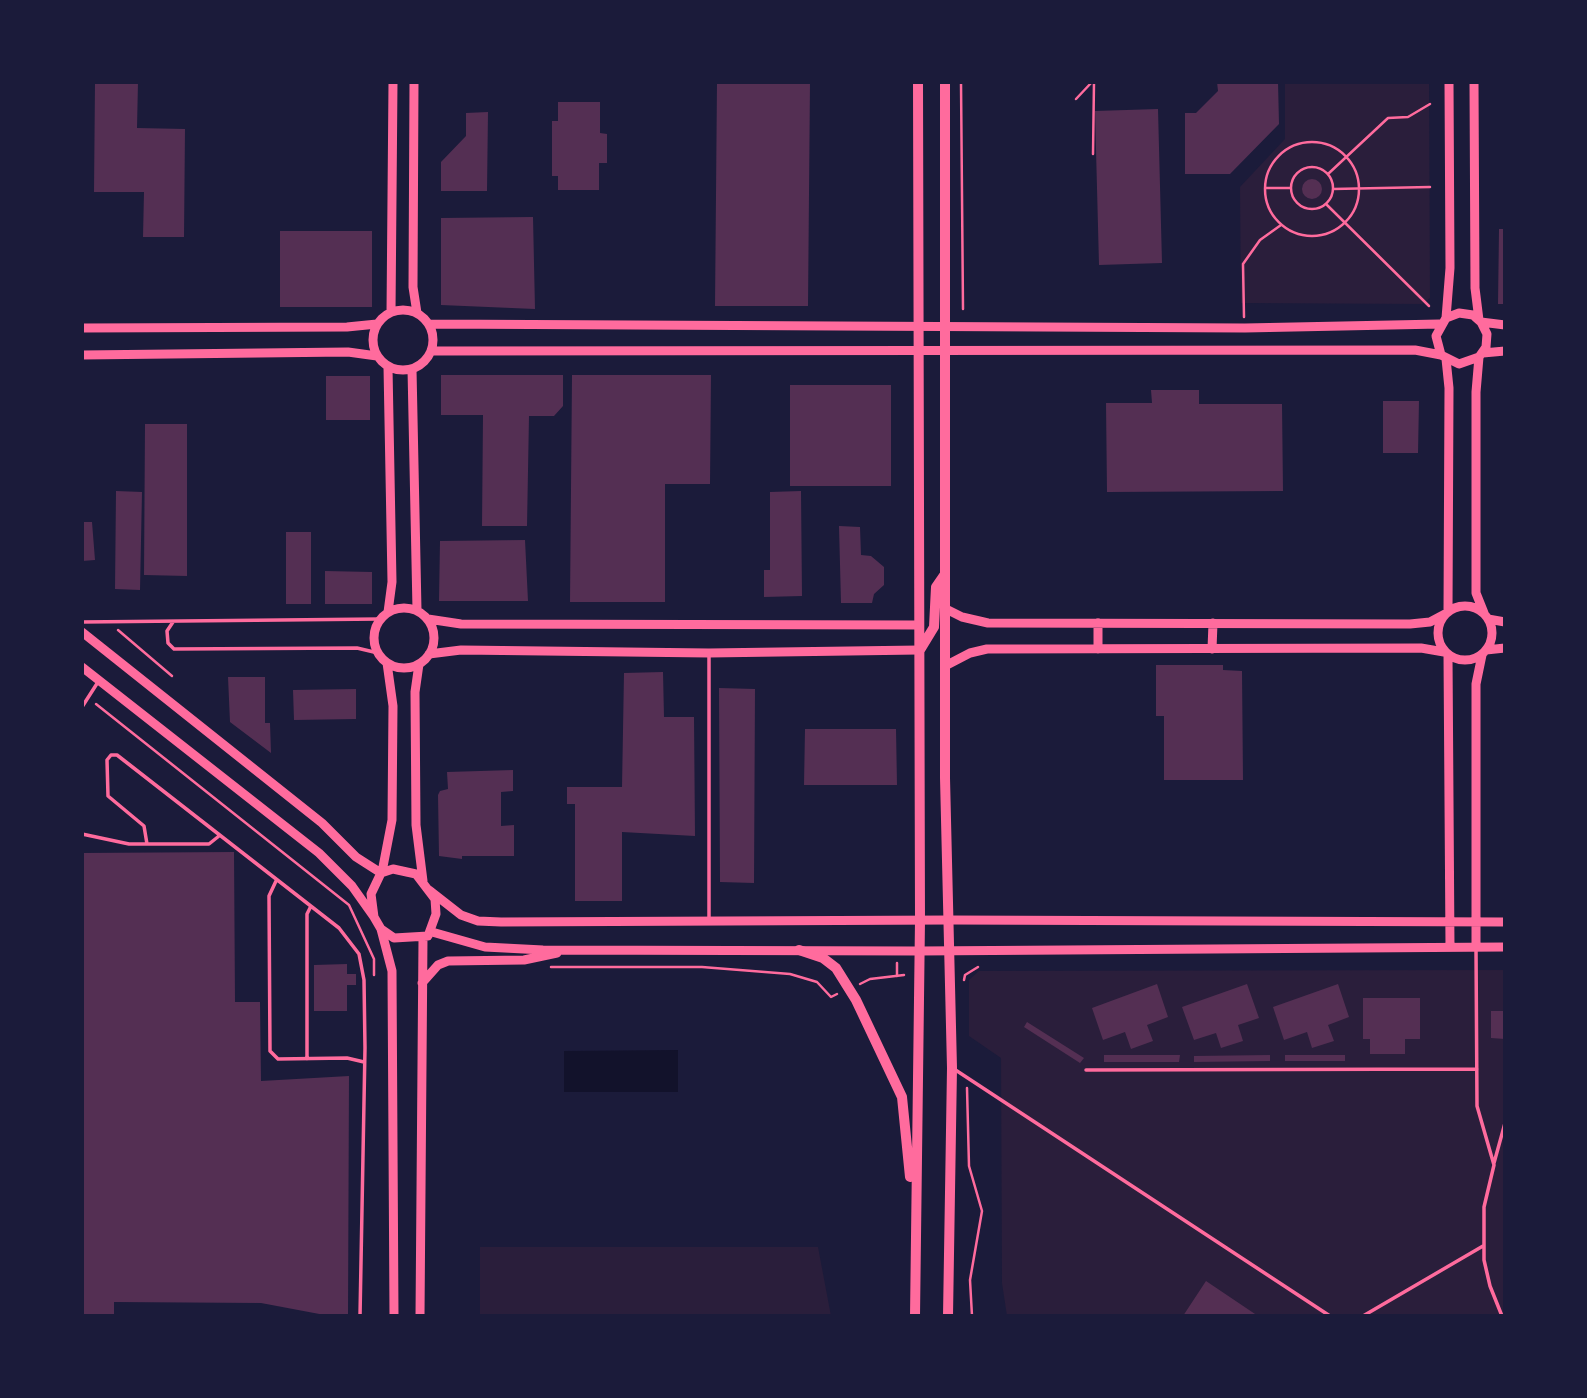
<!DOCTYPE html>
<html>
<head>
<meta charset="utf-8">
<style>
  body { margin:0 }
  #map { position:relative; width:1587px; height:1398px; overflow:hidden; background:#1b1b3a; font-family:"Sofia Sans Condensed",sans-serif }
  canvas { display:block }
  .frame { position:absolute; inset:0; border:84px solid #1b1b3a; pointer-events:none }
</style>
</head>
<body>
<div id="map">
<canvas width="1587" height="1398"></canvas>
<div class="frame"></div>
</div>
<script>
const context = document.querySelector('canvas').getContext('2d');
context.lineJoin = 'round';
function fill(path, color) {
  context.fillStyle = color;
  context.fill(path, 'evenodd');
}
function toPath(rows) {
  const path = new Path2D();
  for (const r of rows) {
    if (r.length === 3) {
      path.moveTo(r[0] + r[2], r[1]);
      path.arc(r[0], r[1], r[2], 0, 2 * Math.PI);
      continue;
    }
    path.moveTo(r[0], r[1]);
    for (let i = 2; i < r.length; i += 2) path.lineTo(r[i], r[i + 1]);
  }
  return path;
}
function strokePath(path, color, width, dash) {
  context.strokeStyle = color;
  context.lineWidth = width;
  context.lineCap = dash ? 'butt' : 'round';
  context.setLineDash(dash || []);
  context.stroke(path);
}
fill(toPath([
  [1285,82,1429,83,1430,298,1422,304,1241,303,1240,187,1285,139],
  [1505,970,1505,1316,1007,1316,1002,1283,1001,1058,969,1036,969,980,979,971],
  [480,1247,818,1247,831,1316,480,1316]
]), '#2a1e3b');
fill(toPath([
  [678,1050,678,1092,564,1092,564,1051]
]), '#12122b');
fill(toPath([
  [95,82,138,82,137,128,185,129,184,237,143,237,144,192,94,192],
  [717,82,810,82,808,306,715,306],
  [1217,82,1278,82,1279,124,1230,174,1185,174,1185,113,1196,113,1218,91],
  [558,102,600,102,600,133,607,134,607,163,599,163,599,190,558,190,558,176,552,176,552,121,558,121],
  [1158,109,1162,263,1099,265,1095,111],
  [488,112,487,191,441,191,441,162,466,136,466,113],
  [1312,189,10],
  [533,217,535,309,441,305,441,218],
  [1499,229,1505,229,1505,304,1498,304],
  [280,231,372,231,372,307,280,307],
  [441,375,563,375,563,406,554,416,529,416,527,526,482,526,483,415,441,415],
  [572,375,711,375,710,484,665,484,665,602,570,602],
  [326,376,370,376,370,420,326,420],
  [790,385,891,385,891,486,790,486],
  [1151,390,1199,390,1199,404,1282,404,1283,491,1107,492,1106,403,1152,403],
  [1383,401,1419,401,1418,453,1383,453],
  [145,424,187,424,187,576,144,575],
  [116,491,142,492,140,590,115,589],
  [801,491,802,596,764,597,764,570,770,570,770,492],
  [82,522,92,522,95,560,82,561],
  [839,526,860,527,861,555,871,556,884,567,884,585,874,594,872,603,841,603],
  [286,532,311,532,311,604,286,604],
  [525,540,528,601,439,601,440,541],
  [325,571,372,572,372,604,325,604],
  [1156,665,1223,665,1223,670,1242,671,1243,780,1164,780,1164,716,1156,716],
  [663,672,664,717,694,717,695,836,622,832,622,901,575,901,575,804,567,804,567,787,622,787,624,673],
  [228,677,265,677,265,723,270,723,271,753,230,722],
  [719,688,755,689,754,883,720,882],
  [356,689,356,719,294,720,293,690],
  [805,729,896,729,897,785,804,785],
  [513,770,513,791,501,792,501,826,514,825,514,856,462,856,462,859,439,856,438,795,440,791,448,789,447,772],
  [234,852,235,1002,260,1002,261,1081,349,1076,348,1316,330,1316,261,1303,114,1302,114,1316,82,1316,82,853],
  [347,964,347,974,356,974,356,985,347,985,347,1011,314,1011,314,965],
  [1157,984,1168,1017,1147,1025,1153,1041,1131,1049,1125,1032,1103,1040,1092,1008],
  [1247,984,1259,1018,1238,1025,1243,1041,1221,1048,1216,1033,1194,1040,1182,1007],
  [1338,984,1349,1017,1328,1025,1334,1041,1312,1048,1307,1032,1284,1040,1273,1007],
  [1363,998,1420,998,1420,1039,1405,1039,1405,1054,1370,1054,1370,1039,1363,1039],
  [1491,1011,1505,1011,1505,1039,1491,1038],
  [1027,1022,1084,1058,1080,1063,1024,1027],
  [1104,1055,1180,1055,1179,1062,1104,1062],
  [1270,1055,1270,1061,1194,1062,1194,1056],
  [1285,1055,1345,1055,1345,1061,1285,1061],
  [1206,1281,1258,1316,1183,1316]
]), '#542f53');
strokePath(toPath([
  [961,82,963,309],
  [1076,99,1092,82],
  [1312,189,47],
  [1093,154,1094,82],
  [1312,188,21],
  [1328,174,1388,118,1408,117,1430,104],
  [1266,188,1291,188],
  [1333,189,1430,187],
  [1326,204,1429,306],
  [1244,317,1243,264,1260,240,1281,225],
  [118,630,172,676],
  [96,704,349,905,374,959,374,975],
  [897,963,897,976],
  [551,967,702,967,790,974,817,982,831,997,837,994],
  [964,980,965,975,978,967],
  [860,984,870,979,904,975],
  [967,1088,969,1166,982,1211,970,1280,972,1316]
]), '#ff6b9d', 2.5);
strokePath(toPath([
  [82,622,380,619],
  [173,622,167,631,168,643,174,649,357,648,378,653],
  [82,707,98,682],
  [82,834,129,844,209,844,219,836],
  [147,844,144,826,108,796,107,760,111,755,117,755,339,928,359,954,364,980,365,1048,360,1316],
  [276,881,269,896,270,1051,278,1059,347,1058,364,1062],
  [709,921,709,656],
  [1476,949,1477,1106,1494,1165,1484,1207,1484,1260,1490,1286,1502,1316],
  [307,1059,307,914,311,906],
  [954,1069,1330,1316],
  [1086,1070,1477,1069],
  [1494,1163,1505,1123],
  [1363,1316,1483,1246]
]), '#ff6b9d', 3.5);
strokePath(toPath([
  [414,82,413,287,417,313],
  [1474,82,1475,288,1479,320],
  [403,340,30],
  [391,312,393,82],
  [1446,318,1450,268,1449,82],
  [1481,322,1505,325],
  [429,324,1245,328,1440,324],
  [82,328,347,327,377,324],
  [431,351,1415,350,1441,355],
  [1483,353,1505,351],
  [82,355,348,352,377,356],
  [1479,357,1459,364,1441,355,1436,336,1446,318,1459,313,1473,315,1481,322,1487,334,1486,347,1479,357,1476,392,1476,593,1484,613],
  [1446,359,1449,388,1448,611],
  [412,369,417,610],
  [1465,633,27],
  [404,638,30],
  [946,609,962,617,988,623,1410,624,1430,622,1445,614],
  [388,612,392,582,388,367],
  [428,619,461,624,919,625],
  [1488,619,1505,622],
  [1098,623,1098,649],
  [82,632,322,823,356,857,381,873],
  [1212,649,1213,623],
  [1486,650,1505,648],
  [429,654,461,650,709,653,919,650],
  [1448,655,1450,947],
  [419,664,415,692,416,825,423,881],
  [945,666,970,653,987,649,1421,648,1444,652],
  [82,667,319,853,352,886,374,917],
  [393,869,416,874,435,899,436,914,428,936,394,938,381,929,374,917,371,894,381,873,393,869],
  [382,872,392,820,393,706,387,663],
  [429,890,461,915,478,921,501,922,950,920,1505,922],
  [381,929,392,971,394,1316],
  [432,932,485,947,543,950,919,951,1505,947],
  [1476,947,1476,684,1482,655],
  [422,983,438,965,448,961,524,960,557,953],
  [420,1316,423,938]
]), '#ff6b9d', 9);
strokePath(toPath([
  [945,82,945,778,952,1068,948,1316],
  [920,650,934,627,936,587,945,574],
  [799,950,823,958,836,968,856,1000,902,1097,910,1177],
  [915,1316,920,920,918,82]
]), '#ff6b9d', 10);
</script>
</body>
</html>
